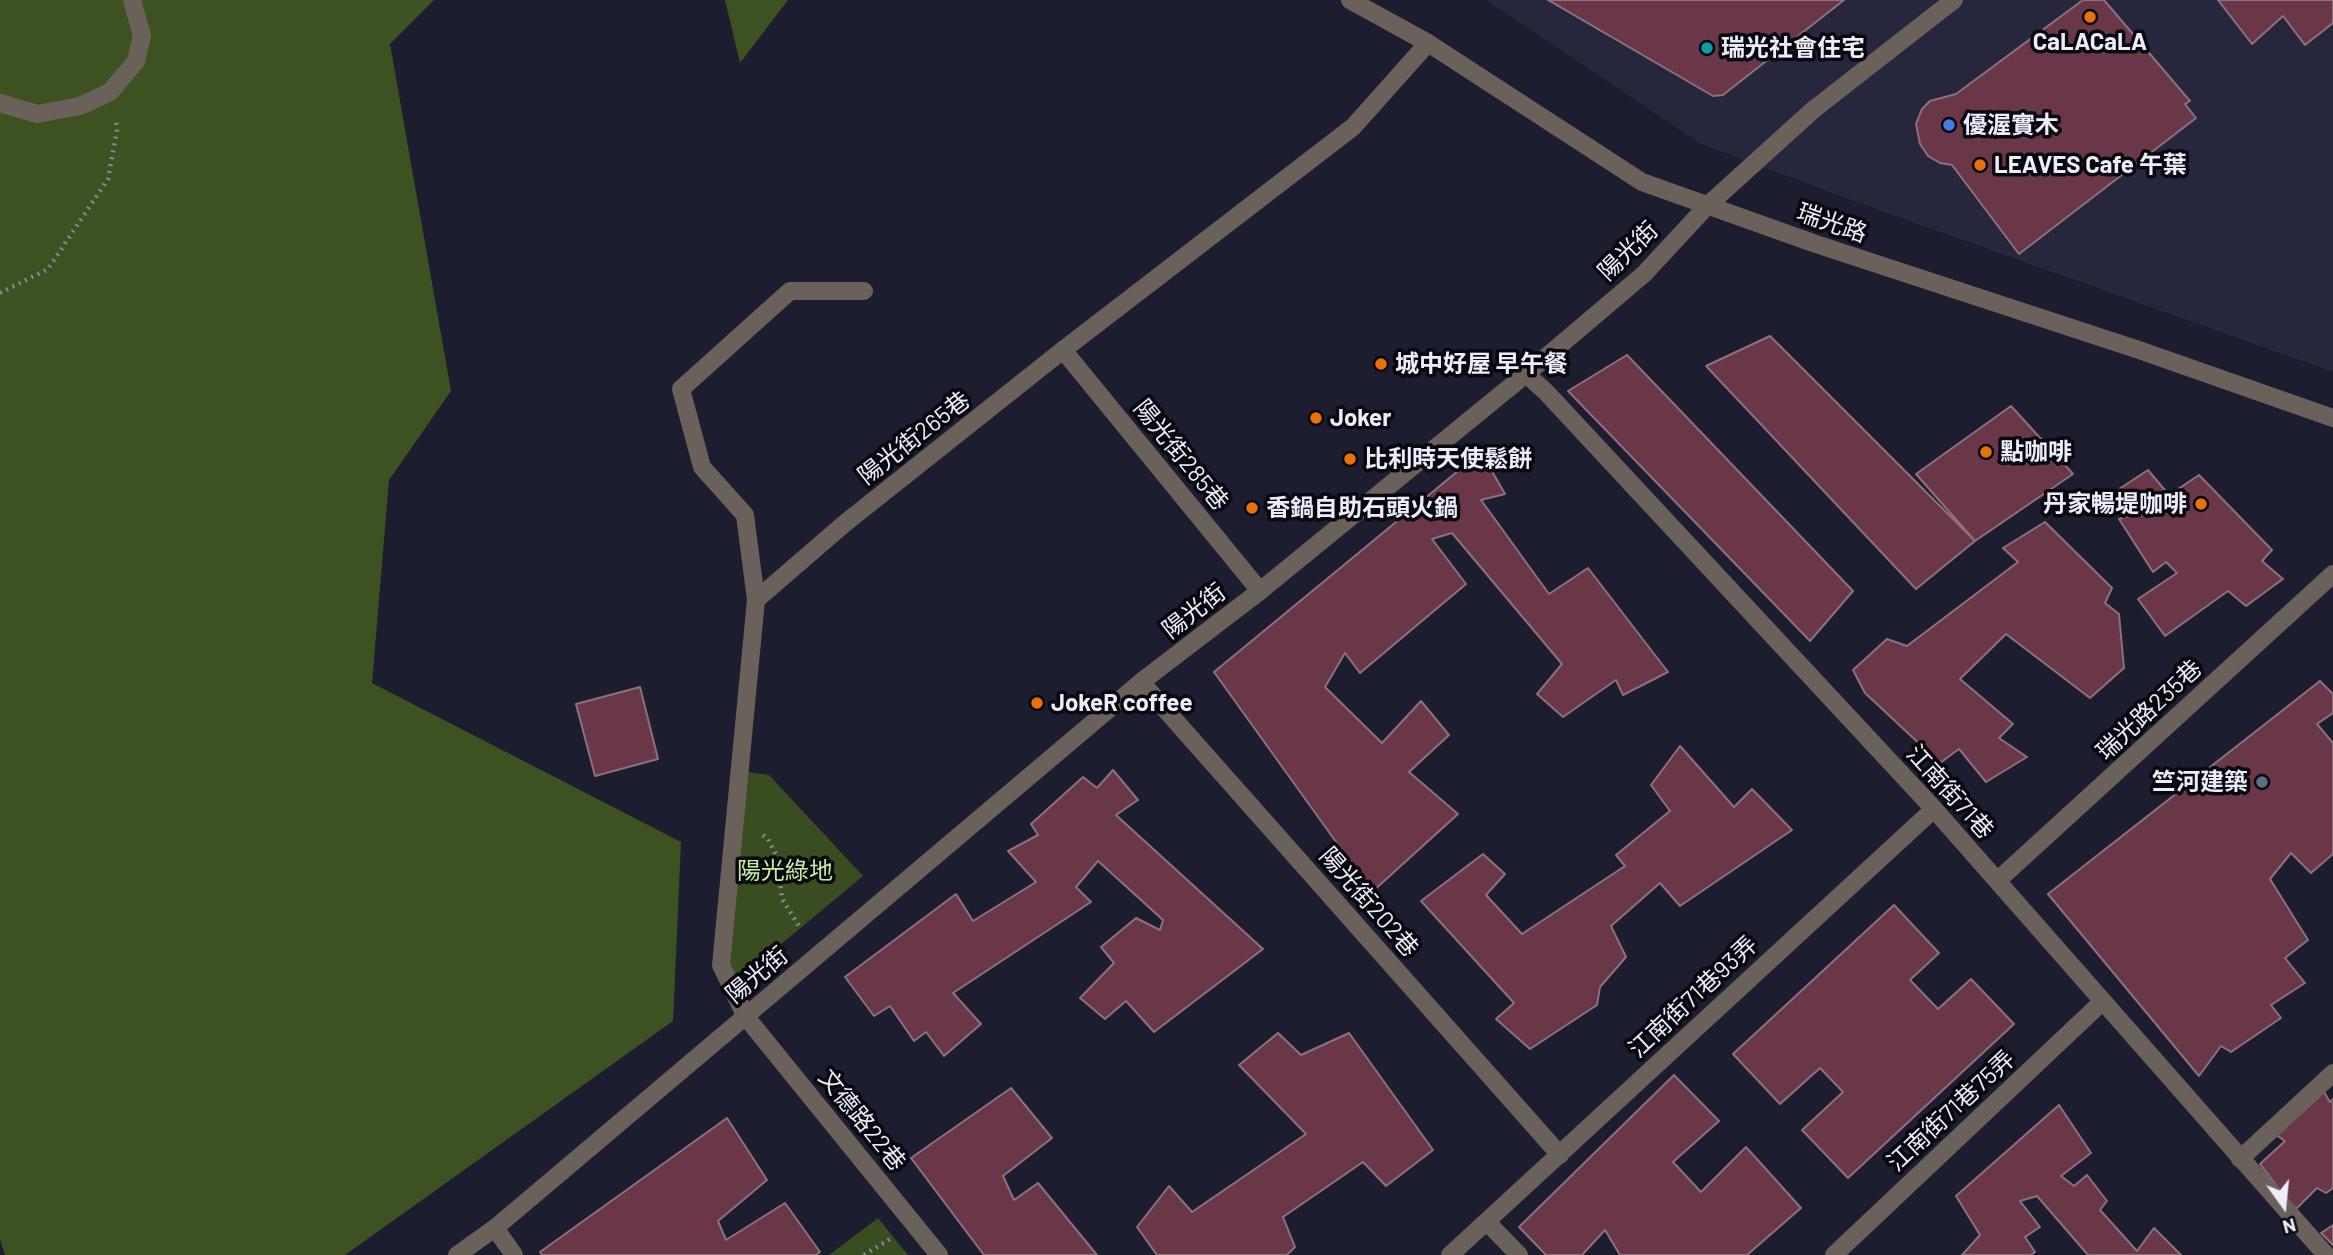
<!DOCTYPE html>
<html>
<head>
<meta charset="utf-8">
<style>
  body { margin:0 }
  #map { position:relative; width:2333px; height:1255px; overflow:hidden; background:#1c1d2e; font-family:Barlow,sans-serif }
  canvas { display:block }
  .north { position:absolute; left:2249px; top:1171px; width:70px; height:70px; -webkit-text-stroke:5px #08080f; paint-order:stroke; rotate:165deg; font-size:19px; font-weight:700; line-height:28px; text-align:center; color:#ecedf9 }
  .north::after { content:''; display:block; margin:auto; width:24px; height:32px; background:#ecedf9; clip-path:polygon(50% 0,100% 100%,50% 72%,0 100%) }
</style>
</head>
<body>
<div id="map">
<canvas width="2333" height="1255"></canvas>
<div class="north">N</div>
</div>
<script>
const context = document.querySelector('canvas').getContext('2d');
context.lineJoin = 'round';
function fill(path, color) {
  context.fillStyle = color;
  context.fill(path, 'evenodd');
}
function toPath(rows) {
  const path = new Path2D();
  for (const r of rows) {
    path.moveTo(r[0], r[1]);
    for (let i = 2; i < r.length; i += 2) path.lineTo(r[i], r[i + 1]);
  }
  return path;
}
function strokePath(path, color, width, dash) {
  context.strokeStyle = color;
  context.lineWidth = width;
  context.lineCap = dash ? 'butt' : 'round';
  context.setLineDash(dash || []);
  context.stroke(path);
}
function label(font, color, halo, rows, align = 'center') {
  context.font = font + ' Barlow,"Noto Sans TC",sans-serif';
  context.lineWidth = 7;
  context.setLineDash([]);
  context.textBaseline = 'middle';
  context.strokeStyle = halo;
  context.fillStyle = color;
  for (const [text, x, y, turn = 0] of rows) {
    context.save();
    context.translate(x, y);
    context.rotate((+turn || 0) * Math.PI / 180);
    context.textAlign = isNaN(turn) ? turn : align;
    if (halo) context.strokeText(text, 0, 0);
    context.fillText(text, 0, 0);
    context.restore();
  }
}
fill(toPath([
  [1486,0,2333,0,2333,372,1870,207,1701,144]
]), '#26263d');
fill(toPath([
  [740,771,769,775,863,876,739,979,721,965],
  [878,1218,908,1255,829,1255]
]), '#3a4d20');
fill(toPath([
  [0,0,434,0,390,44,451,391,389,480,372,683,681,842,673,1021,345,1255,5,1255,0,1239],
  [725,0,788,0,740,63]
]), '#3e5221');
const building = toPath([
  [1548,0,1844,0,1723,95,1713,96,1548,0],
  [2083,0,2104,0,2190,101,2185,104,2196,118,2019,254,1952,165,1940,163,1928,156,1920,144,1916,124,1922,109,1930,101,1956,94,2083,0],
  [2218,0,2333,0,2333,23,2305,45,2283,16,2252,44,2218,0],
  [1770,336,1975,541,1916,589,1706,366,1770,336],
  [1627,355,1853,591,1810,641,1568,391,1627,355],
  [2011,406,2073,474,1975,541,1916,474,2011,406],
  [1481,452,1505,494,1481,500,1549,594,1588,568,1668,672,1623,695,1616,680,1563,717,1537,694,1562,664,1452,533,1432,539,1466,584,1360,673,1345,653,1325,687,1382,743,1421,701,1449,735,1409,772,1458,814,1372,892,1214,672,1481,452],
  [2148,470,2169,495,2199,475,2272,550,2262,561,2283,579,2246,606,2228,591,2165,636,2138,599,2177,573,2166,562,2153,572,2119,519,2131,515,2113,493,2148,470],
  [2045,522,2112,588,2105,603,2119,614,2124,668,2090,698,2006,634,1960,679,2013,724,1999,738,2027,757,1986,782,1959,749,1940,763,1865,693,1853,670,1887,639,1907,646,2018,562,2003,548,2045,522],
  [2320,681,2333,694,2333,713,2317,724,2333,743,2333,854,2311,873,2291,853,2270,879,2308,940,2285,958,2305,983,2271,1005,2281,1018,2231,1052,2221,1046,2199,1076,2048,894,2320,681],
  [640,687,658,759,595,776,576,704,640,687],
  [1680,746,1734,807,1752,789,1792,830,1680,906,1660,883,1611,926,1626,957,1600,987,1597,1005,1530,1049,1496,1019,1514,1003,1421,901,1483,854,1505,874,1486,895,1522,934,1625,866,1616,855,1670,811,1651,785,1680,746],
  [1113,770,1138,800,1116,815,1263,949,1154,1032,1126,1001,1105,1019,1080,998,1114,963,1101,947,1136,918,1160,930,1163,920,1098,861,1076,887,1091,902,953,993,981,1024,944,1056,926,1032,914,1041,890,1006,874,1016,845,977,956,894,973,921,1036,882,1008,851,1038,835,1031,824,1083,777,1097,788,1113,770],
  [1894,905,1939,953,1910,980,1938,1009,1971,979,2014,1024,1848,1178,1802,1130,1843,1092,1820,1068,1780,1104,1733,1054,1894,905],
  [1278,1033,1301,1055,1349,1033,1433,1150,1386,1186,1363,1162,1283,1217,1295,1247,1287,1255,1157,1255,1137,1227,1169,1186,1192,1212,1306,1134,1239,1065,1278,1033],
  [1674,1075,1719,1121,1673,1162,1701,1192,1746,1147,1801,1208,1747,1255,1620,1255,1605,1230,1582,1255,1546,1255,1519,1227,1674,1075],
  [1011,1088,1052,1138,1003,1176,1014,1200,1038,1183,1097,1255,984,1255,911,1158,1011,1088],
  [2324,1092,2330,1102,2333,1099,2333,1188,2326,1193,2317,1188,2295,1210,2260,1164,2285,1141,2276,1135,2324,1092],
  [2059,1105,2091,1153,2061,1176,2074,1186,2087,1175,2107,1201,2100,1210,2137,1251,2154,1228,2181,1255,2088,1255,2037,1196,2020,1201,2040,1227,2025,1237,2035,1252,2031,1255,1962,1255,1980,1235,1956,1196,2059,1105],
  [727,1118,767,1180,718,1221,726,1240,785,1203,820,1252,816,1255,542,1255,540,1252,727,1118],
  [2333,1225,2333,1245,2321,1233,2333,1225]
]);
fill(building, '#6a3749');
strokePath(building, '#8b727a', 2);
strokePath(toPath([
  [0,293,48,269,108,179,117,130,116,121],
  [763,835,768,839,777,857,782,899,801,929],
  [864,1255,890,1239]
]), '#868795', 4.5, [2, 5]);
strokePath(toPath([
  [0,103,37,114,80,106,110,92,136,61,142,36,132,0],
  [1063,350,1260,591],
  [756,600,745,515,702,467,681,389,790,291,864,291],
  [2240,1159,2333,1073]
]), '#6a615b', 18);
strokePath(toPath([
  [1526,374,1546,392,1934,809,2326,1255],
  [1141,682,1560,1155],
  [1997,881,2333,574],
  [1487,1222,1519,1255],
  [495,1228,514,1255],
  [939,1255,746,1017,721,965,756,600,844,524,1063,350,1353,127,1428,43],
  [1450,1255,1934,809],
  [1834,1255,2102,1002]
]), '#6a615b', 18);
strokePath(toPath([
  [1350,0,1428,43,1642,182,1816,244,2139,350,2333,418],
  [457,1255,495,1228,1141,682,1260,591,1526,374,1644,274,1707,206,1813,110,1954,0]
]), '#6a615b', 18);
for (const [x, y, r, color] of [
  [2090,17,7,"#e8710a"],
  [1707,48,7,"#0f9aa8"],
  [1949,125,7,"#3f7fe0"],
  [1980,165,7,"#e8710a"],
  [1381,364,7,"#e8710a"],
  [1316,418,7,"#e8710a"],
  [1986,452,7,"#e8710a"],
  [1350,459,7,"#e8710a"],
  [2201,504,7,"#e8710a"],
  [1252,508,7,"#e8710a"],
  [1037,703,7,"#e8710a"],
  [2262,782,7,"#5c6f8a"]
]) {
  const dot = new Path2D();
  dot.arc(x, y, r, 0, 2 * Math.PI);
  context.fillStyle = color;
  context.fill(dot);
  strokePath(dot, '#08080f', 2.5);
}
label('bold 24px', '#ecedf9', '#08080f', [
  ["CaLACaLA",2090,42,"center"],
  ["瑞光社會住宅",1721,48],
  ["優渥實木",1963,125],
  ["LEAVES Cafe 午葉",1994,165],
  ["城中好屋 早午餐",1395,364],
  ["Joker",1330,418],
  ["點咖啡",2000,452],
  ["比利時天使鬆餅",1364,459],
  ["丹家暢堤咖啡",2187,504,"right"],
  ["香鍋自助石頭火鍋",1266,508],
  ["JokeR coffee",1051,703],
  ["竺河建築",2248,782,"right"]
], 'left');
label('24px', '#ecedf9', '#08080f', [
  ["瑞光路",1832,223,19],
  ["陽光街",1628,251,-44],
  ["陽光街265巷",914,438,-38],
  ["陽光街285巷",1181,455,51],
  ["陽光街",1194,611,-38],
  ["瑞光路235巷",2149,710,-43],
  ["江南街71巷",1950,792,48],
  ["陽光街202巷",1369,902,49],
  ["陽光街",757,975,-40],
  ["江南街71巷93弄",1693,997,-43],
  ["江南街71巷75弄",1951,1111,-43],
  ["文德路22巷",862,1120,51]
]);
label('24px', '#c9ec9f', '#08080f', [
  ["陽光綠地",785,871]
]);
</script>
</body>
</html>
